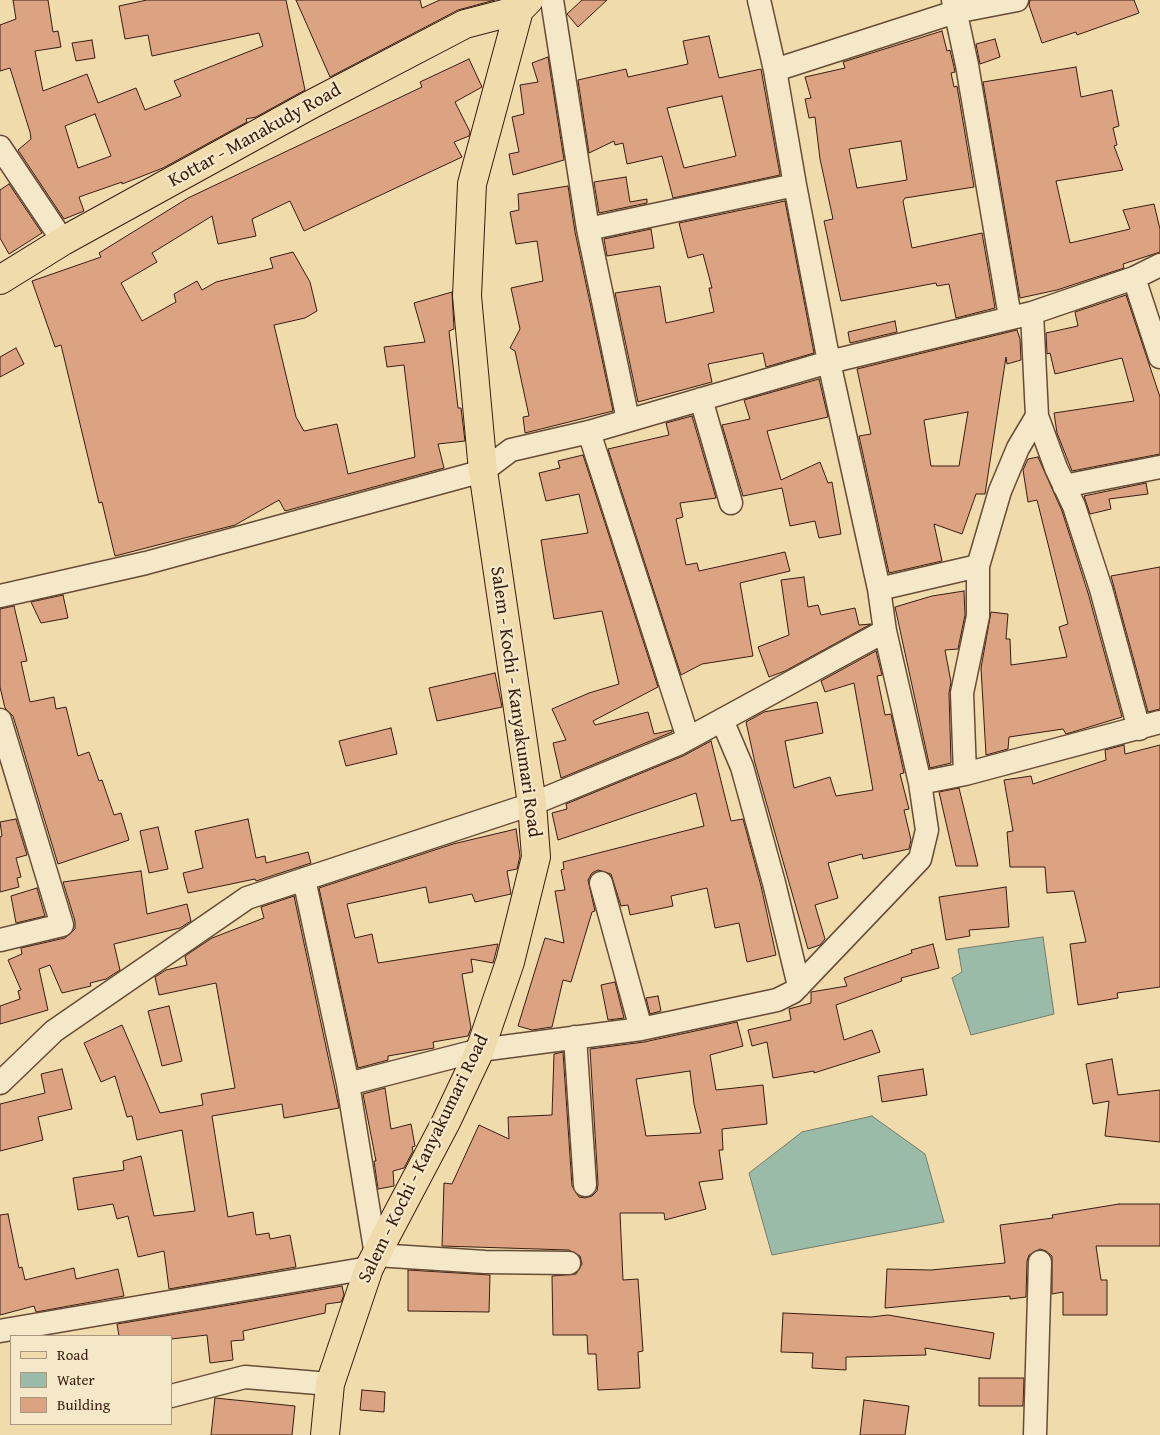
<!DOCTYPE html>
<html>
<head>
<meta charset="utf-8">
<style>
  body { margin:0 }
  #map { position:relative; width:1160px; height:1435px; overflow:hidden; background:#f0dbac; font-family:"Gentium Book Plus",serif }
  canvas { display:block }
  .legend { position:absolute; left:10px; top:1335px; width:162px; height:90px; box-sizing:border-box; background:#f5e8c9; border:1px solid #a9977f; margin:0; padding:6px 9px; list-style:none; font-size:15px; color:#381d0f }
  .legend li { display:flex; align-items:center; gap:10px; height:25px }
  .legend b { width:25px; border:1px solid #a9977f }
</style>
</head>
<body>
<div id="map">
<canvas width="1160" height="1435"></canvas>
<ul class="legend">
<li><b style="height:6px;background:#f0dbac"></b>Road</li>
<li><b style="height:14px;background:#9abba8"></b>Water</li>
<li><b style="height:14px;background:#dca382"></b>Building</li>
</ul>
</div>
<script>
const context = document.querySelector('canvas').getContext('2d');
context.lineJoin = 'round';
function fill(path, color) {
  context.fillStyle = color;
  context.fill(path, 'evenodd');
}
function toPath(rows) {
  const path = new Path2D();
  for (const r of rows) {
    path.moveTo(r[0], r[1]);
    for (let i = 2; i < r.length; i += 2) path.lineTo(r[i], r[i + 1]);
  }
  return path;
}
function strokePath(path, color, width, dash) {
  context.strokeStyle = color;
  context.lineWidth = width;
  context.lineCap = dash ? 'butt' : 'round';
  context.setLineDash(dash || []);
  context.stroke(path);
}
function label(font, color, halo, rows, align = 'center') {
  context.font = font + ' "Gentium Book Plus",serif';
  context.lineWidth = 4.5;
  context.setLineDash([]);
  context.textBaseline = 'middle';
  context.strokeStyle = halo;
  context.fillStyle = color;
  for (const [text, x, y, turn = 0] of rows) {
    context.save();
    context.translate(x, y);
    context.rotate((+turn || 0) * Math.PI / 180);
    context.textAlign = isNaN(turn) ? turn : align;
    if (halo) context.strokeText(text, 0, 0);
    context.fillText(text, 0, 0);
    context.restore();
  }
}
const water = toPath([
  [1043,937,1054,1014,971,1035,952,978,962,972,958,949,1043,937],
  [872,1116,925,1154,944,1222,772,1255,749,1173,802,1132,872,1116]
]);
fill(water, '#9abba8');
strokePath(water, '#737c6b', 1);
const building = toPath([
  [13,0,48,0,53,32,58,31,61,47,35,51,43,91,87,74,98,103,136,88,145,110,181,96,174,81,263,46,259,33,152,56,148,35,125,39,119,6,147,0,286,0,305,90,256,117,246,119,247,122,163,168,122,184,122,182,79,197,84,211,64,219,18,150,31,139,30,132,10,68,0,71,0,25,16,19,13,0],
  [95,114,111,156,78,168,65,126,95,114],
  [296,0,420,0,422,8,440,0,495,0,458,10,330,77,296,0],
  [582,0,607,0,578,27,567,14,582,0],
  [1030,0,1134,0,1139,13,1077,35,1076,32,1042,43,1029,5,1030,0],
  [942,31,947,51,950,50,954,67,955,72,951,73,954,87,957,86,974,187,905,198,903,201,912,248,982,233,995,308,956,318,949,284,937,286,936,283,841,301,824,221,833,219,820,159,815,117,809,118,805,99,811,98,805,77,845,68,843,62,942,31],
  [901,141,907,180,857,188,849,149,901,141],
  [709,36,719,78,761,69,780,175,673,198,662,156,627,164,623,143,615,145,614,141,589,153,578,80,626,69,628,77,688,64,683,41,709,36],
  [722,96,736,156,684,168,667,108,722,96],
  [995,39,1000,57,980,64,976,44,995,39],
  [92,40,95,58,76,61,72,43,92,40],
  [548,57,564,160,513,175,509,154,519,152,512,117,524,114,520,85,538,82,532,63,548,57],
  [469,59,482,87,455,102,470,132,469,136,454,142,462,157,304,231,290,201,252,219,256,236,218,244,212,216,152,253,157,262,121,283,142,321,176,302,174,294,197,281,202,290,216,282,273,268,270,258,293,252,310,282,317,311,305,318,274,325,296,417,304,431,337,424,348,474,415,457,404,365,387,367,384,347,425,342,414,303,452,292,454,329,449,331,458,408,461,408,465,441,438,444,444,468,285,511,279,500,235,525,115,556,102,502,99,503,61,345,55,347,32,281,101,257,99,253,188,198,422,87,420,82,469,59],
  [1076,67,1081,97,1112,90,1119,126,1113,128,1117,145,1114,146,1123,170,1056,181,1070,243,1130,229,1123,210,1154,204,1160,229,1160,252,1123,264,1124,268,1057,290,1020,298,983,82,1076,67],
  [626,177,630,202,647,199,647,203,599,213,594,182,626,177],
  [9,184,42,233,9,254,0,238,0,190,9,184],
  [568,186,575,232,613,411,525,433,523,417,529,416,515,351,510,348,520,329,511,288,543,281,537,241,516,244,510,212,519,210,518,194,568,186],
  [785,201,814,353,766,367,763,353,708,364,712,382,638,402,615,293,660,286,666,323,714,312,709,288,712,288,703,254,688,258,679,223,785,201],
  [651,229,654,248,607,256,604,239,651,229],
  [1126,295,1160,397,1160,454,1072,471,1057,433,1054,413,1134,401,1122,358,1055,374,1050,353,1047,354,1046,333,1078,326,1075,312,1126,295],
  [895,321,897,332,850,343,848,332,895,321],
  [1017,330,1020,339,1021,360,1007,364,1006,357,985,494,976,494,962,534,934,524,942,561,889,573,859,436,871,434,857,369,1017,330],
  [968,412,959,466,931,466,924,420,968,412],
  [16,348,24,364,0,377,0,357,16,348],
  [819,379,828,417,767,431,781,480,820,462,828,483,832,482,841,534,819,538,815,521,790,526,782,488,743,496,722,425,750,419,744,400,819,379],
  [692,416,716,498,680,503,683,517,676,519,686,565,697,563,699,571,785,552,790,571,740,583,753,656,702,664,681,675,608,449,669,435,666,423,692,416],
  [583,455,658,687,593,721,595,725,648,712,654,734,672,730,672,732,561,778,553,743,566,740,552,709,589,693,619,684,602,611,554,619,545,566,541,540,588,533,579,494,546,501,539,473,560,468,558,461,583,455],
  [1038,457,1062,511,1088,593,1122,717,1066,734,1063,729,1009,737,1008,749,986,755,981,668,991,612,1008,614,1006,639,1010,639,1011,665,1067,657,1059,627,1068,624,1037,500,1028,502,1023,470,1028,459,1038,457],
  [1146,483,1148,494,1109,499,1111,509,1090,514,1084,496,1146,483],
  [1160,567,1160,709,1148,712,1111,576,1160,567],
  [804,577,808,607,818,605,821,615,855,608,859,625,871,624,785,671,769,677,758,647,789,635,781,580,804,577],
  [964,591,965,615,958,649,945,650,951,682,949,693,951,763,930,768,895,607,932,596,964,591],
  [63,595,68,618,41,623,31,602,63,595],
  [14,606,27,661,21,662,30,702,54,697,56,709,66,707,78,756,89,752,99,781,102,780,114,815,121,813,129,840,58,864,13,716,5,708,0,687,0,609,14,606],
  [876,651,882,675,877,676,885,715,891,714,904,773,900,774,909,809,904,810,911,840,909,849,863,859,862,854,828,863,838,898,815,905,825,939,820,945,808,949,755,763,746,722,764,712,817,702,823,733,785,741,794,788,830,777,836,796,873,790,854,683,825,692,821,681,876,651],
  [495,673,502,707,437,721,429,688,495,673],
  [391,728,397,754,346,766,339,741,391,728],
  [711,741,731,821,743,819,761,886,776,955,747,962,739,923,715,928,707,888,671,896,673,906,630,915,628,905,621,906,611,874,598,870,592,873,588,880,595,911,592,912,571,982,563,980,552,1027,532,1030,518,1026,545,938,564,943,555,891,565,890,561,870,564,869,563,862,704,826,696,793,558,840,552,813,567,809,566,804,683,756,711,741],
  [1124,745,1125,754,1160,745,1160,987,1117,993,1118,998,1078,1005,1070,944,1086,942,1074,891,1047,893,1045,867,1010,867,1007,832,1013,831,1004,780,1031,776,1033,784,1106,760,1105,750,1124,745],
  [959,788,978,866,956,866,939,792,959,788],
  [16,819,27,855,16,858,21,877,17,878,19,887,0,892,0,837,2,836,0,822,16,819],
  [248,819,256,858,265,856,266,863,308,852,311,863,256,881,255,879,188,893,183,873,203,868,195,831,248,819],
  [158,827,168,869,149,873,140,831,158,827],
  [516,829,520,856,517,869,507,871,511,894,475,902,472,894,429,903,426,887,347,904,355,938,372,934,378,963,498,944,493,963,471,959,473,972,462,974,471,1028,468,1036,433,1042,434,1048,388,1056,388,1060,358,1068,319,888,453,844,516,829],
  [141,871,147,914,187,904,191,921,180,928,114,944,120,970,106,979,90,983,91,986,62,993,50,965,39,969,48,1010,0,1024,0,1006,20,999,18,991,21,990,8,960,22,954,21,948,65,938,75,929,75,921,63,882,141,871],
  [1006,887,1009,927,969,930,970,936,946,940,939,897,1006,887],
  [37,888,45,916,16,923,11,896,37,888],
  [294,896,339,1108,284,1118,282,1104,212,1116,228,1217,253,1212,256,1235,269,1233,270,1239,290,1235,296,1267,169,1289,164,1251,138,1257,128,1216,117,1219,113,1204,78,1210,73,1178,124,1170,123,1161,141,1156,154,1216,195,1211,182,1130,137,1140,132,1116,127,1117,115,1076,101,1082,84,1043,122,1025,160,1113,203,1105,201,1094,235,1088,216,983,159,995,155,977,166,970,187,965,185,956,212,938,264,918,261,907,294,896],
  [933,944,939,968,901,978,902,981,836,1005,844,1040,872,1030,880,1052,814,1073,814,1071,773,1078,767,1042,752,1046,748,1030,791,1020,789,1009,811,1003,811,992,847,986,844,978,912,953,911,950,933,944],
  [615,982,624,1018,608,1020,601,985,615,982],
  [658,996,661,1011,650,1014,646,998,658,996],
  [169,1006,182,1061,162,1066,148,1011,169,1006],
  [737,1022,743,1046,710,1055,716,1090,763,1085,767,1124,722,1129,723,1150,719,1150,723,1179,699,1182,706,1209,665,1220,664,1213,620,1213,623,1280,638,1279,643,1351,638,1352,640,1388,598,1390,596,1354,588,1354,587,1335,553,1335,552,1276,576,1274,582,1264,580,1256,569,1250,442,1246,444,1183,452,1184,479,1125,509,1139,508,1117,552,1115,554,1054,563,1052,572,1186,579,1197,585,1198,592,1196,597,1191,598,1184,590,1049,644,1042,737,1022],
  [690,1071,694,1104,701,1133,646,1136,636,1079,690,1071],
  [1112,1059,1118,1095,1160,1090,1160,1142,1105,1136,1109,1101,1093,1104,1086,1064,1112,1059],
  [62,1069,72,1109,38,1117,43,1140,0,1151,0,1104,45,1093,41,1074,62,1069],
  [923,1069,927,1095,882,1102,878,1076,923,1069],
  [385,1088,391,1129,411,1124,415,1146,412,1147,413,1151,404,1168,393,1171,394,1186,378,1189,374,1161,376,1161,363,1094,385,1088],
  [1119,1204,1160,1204,1160,1246,1096,1246,1101,1280,1107,1280,1107,1315,1063,1315,1063,1292,1052,1294,1052,1256,1046,1251,1040,1249,1029,1255,1027,1261,1026,1297,1010,1299,1010,1296,885,1308,887,1269,931,1270,1005,1263,1000,1225,1053,1218,1052,1215,1119,1204],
  [8,1214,19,1268,22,1267,25,1280,74,1268,76,1279,118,1269,124,1296,36,1312,34,1306,0,1315,0,1215,8,1214],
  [408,1270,490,1275,489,1312,408,1311,408,1270],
  [342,1286,344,1295,341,1302,326,1304,325,1313,243,1331,244,1340,231,1341,233,1360,210,1363,207,1335,171,1339,171,1336,119,1336,117,1324,342,1286],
  [783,1313,871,1317,888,1315,994,1333,990,1359,925,1348,926,1355,846,1357,846,1370,812,1368,813,1353,781,1352,783,1313],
  [979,1378,1024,1378,1023,1406,979,1406,979,1378],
  [362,1390,385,1392,384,1412,360,1410,362,1390],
  [215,1398,295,1406,292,1435,211,1435,215,1398],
  [864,1400,909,1406,905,1435,860,1435,864,1400]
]);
fill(building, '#dca382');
strokePath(building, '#381d0f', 1);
const minor = toPath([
  [552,0,588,229,628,420],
  [953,0,967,65,1010,317],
  [775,70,955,12,1017,0],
  [0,147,63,241],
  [588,229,795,185],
  [1134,278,1160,357],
  [701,399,731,503],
  [1037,416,1056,468,1074,506,1101,589,1139,729],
  [589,432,688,738],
  [1064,486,1160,467],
  [879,589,978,566],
  [0,596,146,563,483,471,511,450,589,432,829,362,1032,313,1134,278,1160,265],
  [0,720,62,925,0,940],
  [722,720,742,767,774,883,799,986],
  [965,774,962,693,978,616,978,566,1000,491,1018,448,1037,416,1032,313],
  [920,783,965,774,1160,722],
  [304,879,348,1084,376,1255,485,1262,569,1263],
  [601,883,641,1029],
  [575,1037,585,1185],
  [0,1083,54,1031,247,898,532,804,678,744,885,631],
  [348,1084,480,1050,641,1029,777,1000,793,992,920,859,927,830,920,783,885,631,879,589,829,362,795,185,775,70,759,0],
  [0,1331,369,1268],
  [171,1396,245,1377,330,1384],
  [1035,1435,1040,1262]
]);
const major = toPath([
  [0,280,63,241,310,105,465,24,519,10]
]);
const highway = toPath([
  [325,1435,330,1384,369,1268,446,1122,480,1050,510,962,536,857,532,804,483,471,467,296,472,184,519,10,529,0]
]);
strokePath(minor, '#664c36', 25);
strokePath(major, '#381d0f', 30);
strokePath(highway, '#381d0f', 30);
strokePath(minor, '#f5e8c9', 22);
strokePath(major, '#f0dbac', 28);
strokePath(highway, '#f0dbac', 28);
label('19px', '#381d0f', '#f5e8c9', [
  ["Kottar - Manakudy Road",255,136,-29],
  ["Salem - Kochi - Kanyakumari Road",515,702,82],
  ["Salem - Kochi - Kanyakumari Road",424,1159,-64]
]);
</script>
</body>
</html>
